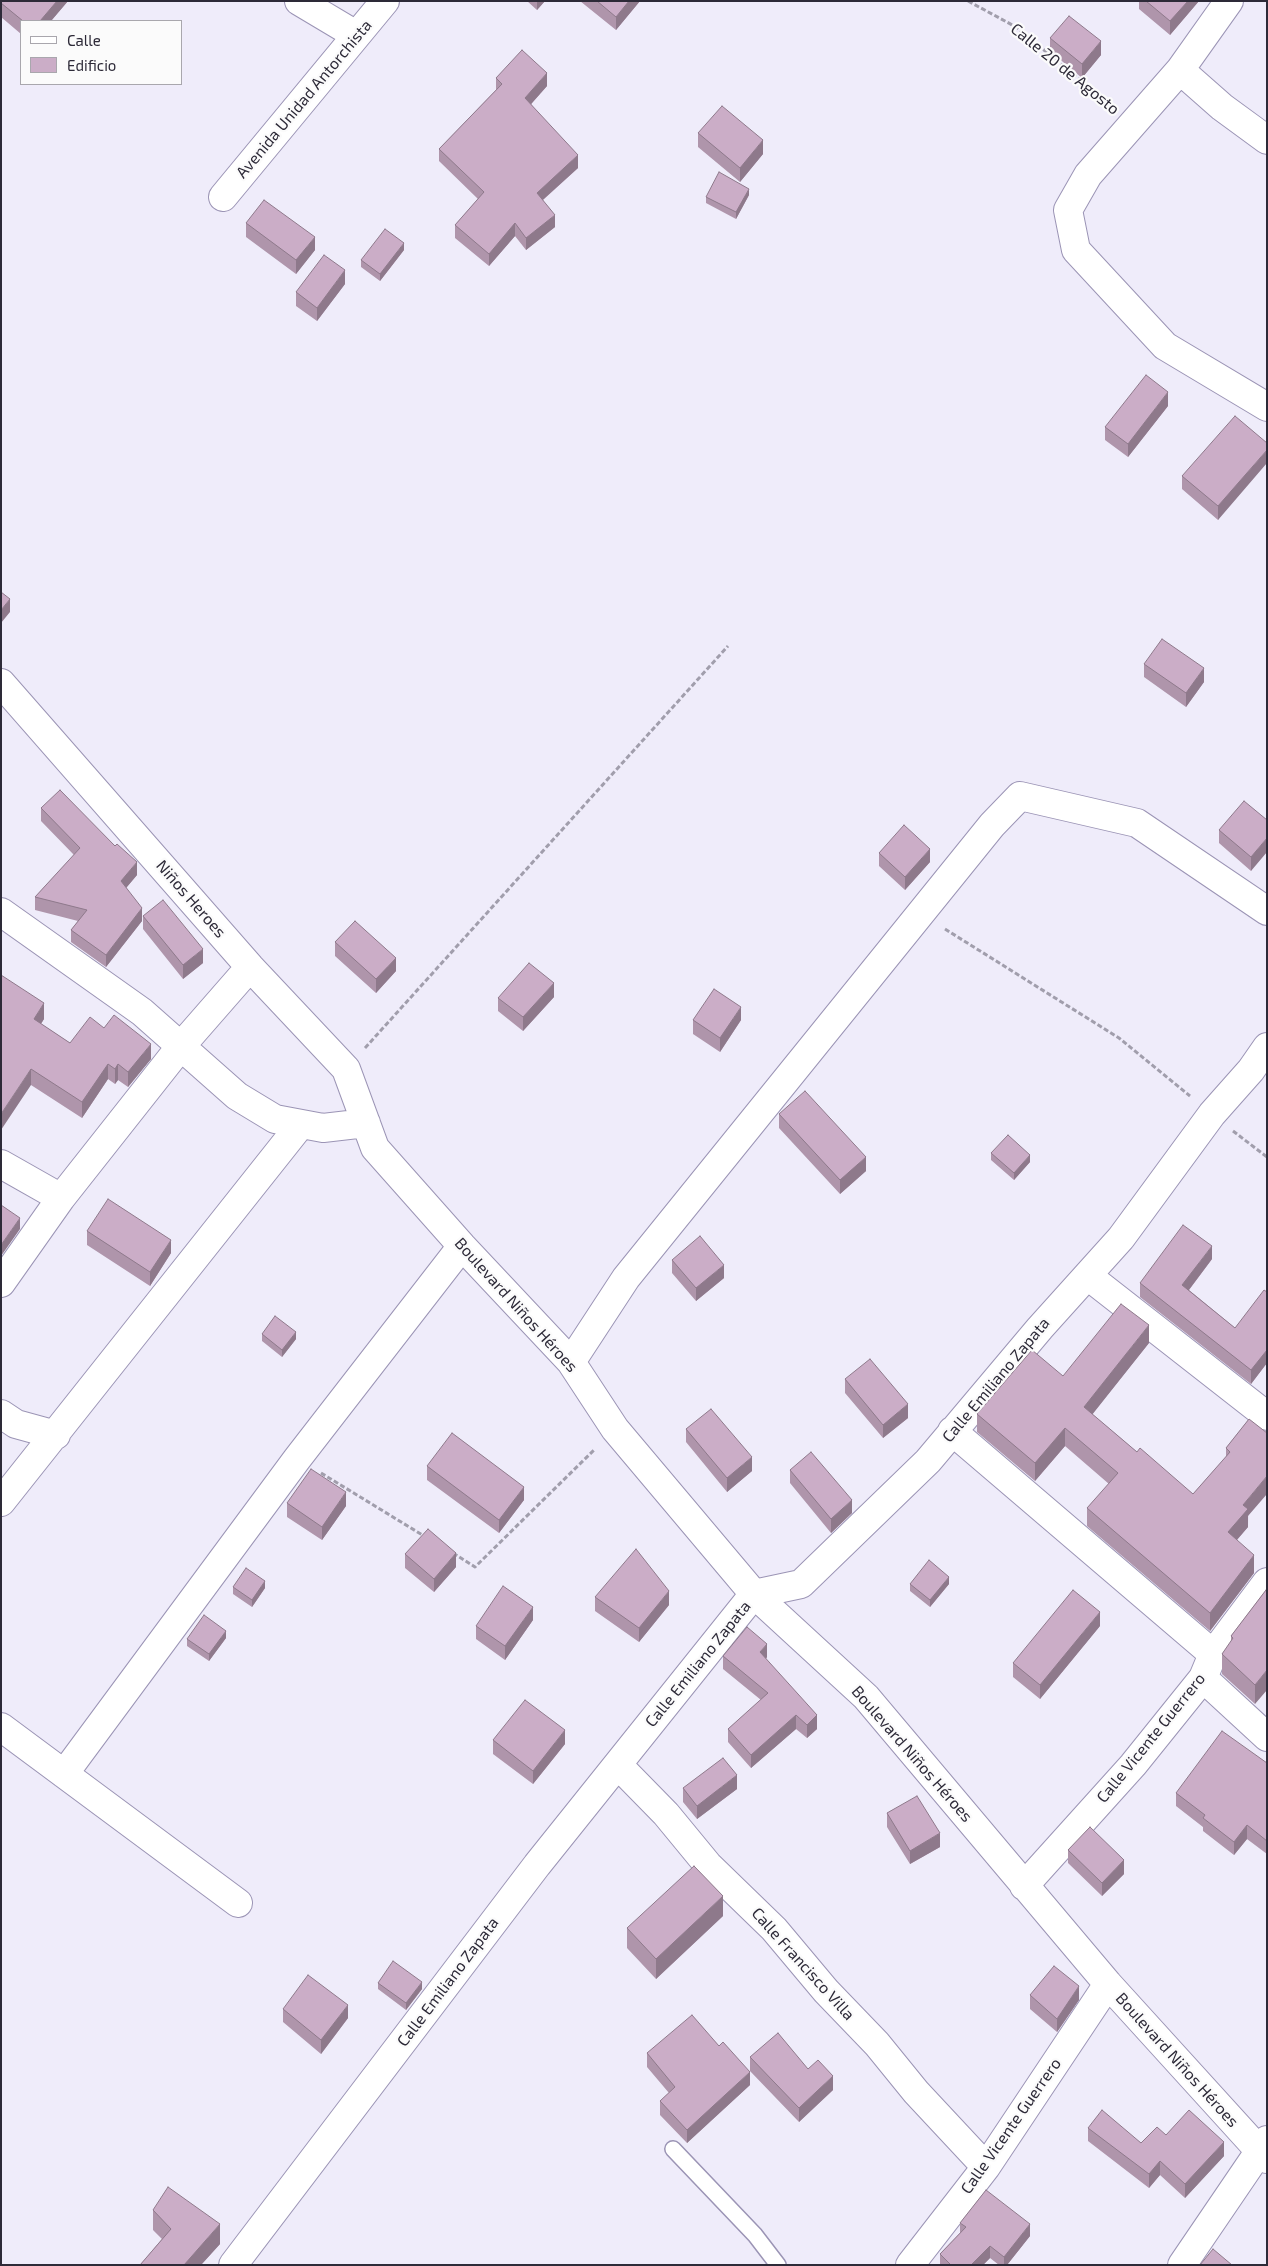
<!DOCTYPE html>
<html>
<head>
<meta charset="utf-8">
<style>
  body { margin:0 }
  #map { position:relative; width:1268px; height:2266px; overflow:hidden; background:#efecfa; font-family:"Exo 2",sans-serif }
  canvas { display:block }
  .frame { position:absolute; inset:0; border:2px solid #2d2a38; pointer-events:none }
  .legend { position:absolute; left:20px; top:20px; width:162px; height:65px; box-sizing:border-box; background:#fbfbfb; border:1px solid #a9a7ad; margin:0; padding:6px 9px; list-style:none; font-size:15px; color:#2d2a38 }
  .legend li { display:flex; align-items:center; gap:10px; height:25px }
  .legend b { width:25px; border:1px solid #a9a7ad }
</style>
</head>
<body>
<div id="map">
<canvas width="1268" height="2266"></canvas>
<div class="frame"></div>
<ul class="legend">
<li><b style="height:6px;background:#fff"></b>Calle</li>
<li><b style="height:14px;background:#cbadc7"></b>Edificio</li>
</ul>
</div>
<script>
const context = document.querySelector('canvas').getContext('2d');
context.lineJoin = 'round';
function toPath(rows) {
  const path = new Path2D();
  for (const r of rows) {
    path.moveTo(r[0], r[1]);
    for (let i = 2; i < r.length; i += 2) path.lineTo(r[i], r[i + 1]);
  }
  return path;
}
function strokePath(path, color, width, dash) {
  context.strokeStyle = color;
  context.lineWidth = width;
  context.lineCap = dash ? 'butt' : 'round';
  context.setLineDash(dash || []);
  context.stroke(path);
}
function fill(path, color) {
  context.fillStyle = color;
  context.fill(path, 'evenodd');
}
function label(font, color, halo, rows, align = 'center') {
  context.font = font + ' "Exo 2",sans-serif';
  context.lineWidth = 4.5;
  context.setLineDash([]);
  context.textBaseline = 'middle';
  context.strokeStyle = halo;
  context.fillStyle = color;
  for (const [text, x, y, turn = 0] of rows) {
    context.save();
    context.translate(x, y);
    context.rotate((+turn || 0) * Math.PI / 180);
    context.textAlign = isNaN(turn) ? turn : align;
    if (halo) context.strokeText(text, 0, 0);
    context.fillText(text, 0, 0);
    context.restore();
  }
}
const service = toPath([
  [673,2149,755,2235,778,2265]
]);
const minor = toPath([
  [299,1,356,35],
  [1229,1,1180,70,1088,175,1068,210,1076,250,1165,346,1267,407],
  [1180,70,1222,107,1267,140],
  [223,197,385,1],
  [1,683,250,967,346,1069,375,1148,462,1246,571,1362,615,1429,754,1594,866,1697,1108,1984,1267,2159],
  [1,912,142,1012,237,1096,275,1119,323,1128,366,1123],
  [1,1164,61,1198],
  [1088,1276,1267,1416],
  [1,1283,61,1198,181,1046,250,967],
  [571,1362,626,1278,992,825,1020,796,1137,823,1267,911],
  [1,1414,16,1424,56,1435],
  [952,1431,1213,1654],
  [1,1502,301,1124],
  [1203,1678,1267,1737],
  [1,1727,238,1903],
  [618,1765,666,1814,708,1865,774,1929,826,1991,877,2044,916,2092,986,2167],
  [64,1774,297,1459,462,1246],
  [1024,1886,1133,1765,1203,1678,1213,1654,1267,1582],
  [233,2265,537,1865,754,1594,801,1584,928,1461,1040,1328,1121,1238,1212,1114,1251,1070,1267,1047],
  [910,2265,986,2167,1108,1984],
  [1182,2265,1267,2140]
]);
strokePath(service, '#9b94b5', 18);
strokePath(minor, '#9b94b5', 30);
strokePath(toPath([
  [968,1,1016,27,1112,106],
  [945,929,1119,1038,1190,1096],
  [365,1048,728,646],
  [1233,1131,1267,1157],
  [321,1473,424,1536],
  [453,1553,475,1567,595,1449]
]), '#a19eac', 3, [5, 2.5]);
strokePath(service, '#fff', 15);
strokePath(minor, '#fff', 28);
fill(toPath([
  [3,1,68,1,51,21,21,21,21,34,1,17,1,3],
  [527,1,545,1,537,10],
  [580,1,640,1,616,30],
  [1139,1,1199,1,1170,35,1139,9],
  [1050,38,1101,55,1082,78,1050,51],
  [496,78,547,86,531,104,578,168,543,200,555,227,526,250,515,236,489,266,455,238,455,225,478,199,439,161,439,149,496,90],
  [698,133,763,154,740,182,698,147],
  [749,195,736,219,706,203,706,197],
  [246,223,315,250,296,274,246,237],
  [404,250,380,281,361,267,361,260],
  [345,284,317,321,296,306,296,292],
  [1168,406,1128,457,1105,440,1105,427],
  [1267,443,1218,520,1182,489,1182,476],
  [1144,664,1204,682,1186,707,1144,677],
  [41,808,137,875,126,888,142,921,106,967,71,942,71,930,78,921,35,910,35,897,74,855,41,821],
  [1267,820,1251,871,1219,843,1219,830],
  [879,853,930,862,905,890,879,866],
  [143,916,203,963,183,979,143,929],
  [335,942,396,971,376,993,335,956],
  [1,975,44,1019,41,1024,70,1043,104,1028,151,1059,128,1087,118,1080,115,1084,108,1079,82,1118,31,1085],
  [554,997,523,1031,498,1011,498,998],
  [693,1020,741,1020,720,1052,693,1034],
  [779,1114,866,1171,840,1194,779,1128],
  [991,1153,1030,1162,1014,1180,991,1160],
  [87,1231,171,1253,150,1286,87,1245],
  [1212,1259,1189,1290,1235,1328,1267,1292,1267,1363,1251,1384,1140,1297,1140,1283],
  [672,1260,724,1278,696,1301,672,1273],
  [262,1334,296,1339,282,1357,262,1341],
  [1149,1343,1092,1414,1137,1452,1193,1494,1226,1457,1226,1448,1249,1419,1248,1527,1237,1540,1254,1573,1210,1631,1087,1526,1087,1508,1109,1484,1065,1446,1035,1481,977,1432,977,1414,1063,1376],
  [845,1379,908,1418,883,1438,845,1393],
  [686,1429,752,1471,727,1492,686,1442],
  [427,1466,524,1500,499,1533,427,1480],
  [790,1470,852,1513,831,1533,790,1483],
  [287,1503,346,1506,322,1540,287,1517],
  [405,1554,456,1567,434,1592,405,1568],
  [910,1584,949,1584,930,1607,910,1591],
  [233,1587,265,1588,252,1607,233,1594],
  [1266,1590,1255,1704,1222,1674,1222,1654,1231,1642,1231,1636],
  [595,1597,669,1605,639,1642,595,1611],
  [533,1620,505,1660,476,1639,476,1626],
  [1100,1626,1040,1699,1013,1677,1013,1663],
  [226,1638,209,1661,187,1646,187,1639],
  [723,1656,767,1657,766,1659,817,1729,807,1738,796,1729,751,1768,728,1742,728,1729,761,1700,723,1669],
  [493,1740,565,1744,533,1784,493,1754],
  [1267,1763,1267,1854,1247,1839,1234,1855,1203,1831,1203,1827,1176,1806,1176,1793],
  [683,1788,737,1789,697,1819,683,1802],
  [887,1813,940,1847,910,1864,887,1827],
  [1068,1850,1124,1874,1102,1896,1068,1863],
  [723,1916,656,1979,627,1948,627,1928],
  [378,1983,422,1989,406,2010,378,1989],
  [1030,1995,1079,2000,1057,2032,1030,2009],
  [283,2009,348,2018,321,2054,283,2022],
  [647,2053,750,2085,687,2143,660,2115,660,2101,669,2093,647,2067],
  [750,2057,808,2069,833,2090,799,2122,750,2071],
  [1088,2128,1141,2143,1166,2135,1224,2156,1185,2198,1160,2175,1149,2188,1088,2141],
  [153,2210,220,2244,201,2265,140,2265,162,2239,153,2230],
  [960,2223,1030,2236,1007,2265,999,2265,990,2258,983,2265,940,2265,940,2254,960,2233]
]), '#af95ab');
fill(toPath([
  [57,1,68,1,51,21,40,21],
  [537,1,545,1,537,10],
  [629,1,640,1,616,30,616,17],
  [1188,1,1199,1,1170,35,1170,21],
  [1101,41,1101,55,1082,78,1082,64],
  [547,73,547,86,525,111,525,98],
  [763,140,763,154,740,182,740,168],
  [578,155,578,168,537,205,537,193],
  [749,189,749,195,736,219,736,212],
  [555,215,555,227,526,250,526,238],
  [515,223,515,236,489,266,489,254],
  [315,237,315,250,296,274,296,260],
  [404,243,404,250,380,281,380,274],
  [345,270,345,284,317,321,317,308],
  [1168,392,1168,406,1128,457,1128,444],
  [1267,450,1267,463,1218,520,1218,506],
  [10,599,10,612,1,623,1,610],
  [1204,668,1204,682,1186,707,1186,693],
  [1267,838,1267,852,1251,871,1251,857],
  [930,849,930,862,905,890,905,877],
  [137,862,137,875,121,894,121,881],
  [142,908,142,921,106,967,106,955],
  [203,949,203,963,183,979,183,965],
  [396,958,396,971,376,993,376,979],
  [554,983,554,997,523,1031,523,1017],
  [44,1003,44,1019,34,1034,34,1019],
  [741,1007,741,1020,720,1052,720,1038],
  [151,1044,151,1059,128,1087,128,1072],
  [108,1064,108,1079,82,1118,82,1102],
  [118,1064,118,1080,115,1084,115,1069],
  [31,1069,31,1085,1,1130,1,1114],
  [1030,1155,1030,1162,1014,1180,1014,1173],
  [866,1157,866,1171,840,1194,840,1180],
  [20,1218,20,1229,1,1256,1,1245],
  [171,1240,171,1253,150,1286,150,1272],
  [1212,1246,1212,1259,1182,1299,1182,1285],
  [724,1265,724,1278,696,1301,696,1288],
  [1149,1325,1149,1343,1084,1425,1084,1407],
  [296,1332,296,1339,282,1357,282,1350],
  [1267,1350,1267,1363,1251,1384,1251,1370],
  [908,1404,908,1418,883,1438,883,1425],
  [1065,1428,1065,1446,1035,1481,1035,1463],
  [752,1457,752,1471,727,1492,727,1478],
  [1267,1476,1267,1494,1248,1516,1248,1527,1228,1550,1228,1532,1243,1505],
  [524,1487,524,1500,499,1533,499,1520],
  [346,1492,346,1506,322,1540,322,1527],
  [852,1500,852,1513,831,1533,831,1519],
  [456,1553,456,1567,434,1592,434,1579],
  [1254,1555,1254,1573,1210,1631,1210,1613],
  [949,1577,949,1584,930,1607,930,1600],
  [265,1581,265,1588,252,1607,252,1600],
  [669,1591,669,1605,639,1642,639,1628],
  [533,1607,533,1620,505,1660,505,1646],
  [1100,1612,1100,1626,1040,1699,1040,1685],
  [226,1631,226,1638,209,1661,209,1654],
  [767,1644,767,1657,760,1666,760,1652],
  [1267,1670,1267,1690,1255,1704,1255,1685],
  [796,1715,796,1729,751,1768,751,1755],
  [817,1715,817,1729,807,1738,807,1725],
  [565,1730,565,1744,533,1784,533,1771],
  [737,1775,737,1789,697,1819,697,1806],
  [1247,1825,1247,1839,1234,1855,1234,1842],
  [940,1833,940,1847,910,1864,910,1851],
  [1124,1860,1124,1874,1102,1896,1102,1883],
  [723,1896,723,1916,656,1979,656,1959],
  [422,1982,422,1989,406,2010,406,2003],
  [1079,1986,1079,2000,1057,2032,1057,2019],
  [348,2005,348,2018,321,2054,321,2040],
  [750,2072,750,2085,687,2143,687,2130],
  [833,2076,833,2090,799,2122,799,2108],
  [1224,2142,1224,2156,1185,2198,1185,2184],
  [1160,2161,1160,2175,1149,2188,1149,2174],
  [220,2224,220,2244,201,2265,184,2265],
  [1030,2224,1030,2236,1007,2265,1004,2265,1004,2257],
  [990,2246,990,2258,983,2265,971,2265]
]), '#8e798b');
const building = toPath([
  [3,1,57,1,40,21,23,21,1,3,3,1],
  [597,1,629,1,616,17,597,1],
  [1146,1,1188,1,1170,21,1146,1],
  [1069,16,1101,41,1082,64,1050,38,1069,16],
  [522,50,547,73,525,98,578,155,537,193,555,215,526,238,515,223,489,254,455,225,484,192,439,149,502,84,496,78,522,50],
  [722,106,763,140,740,168,698,133,722,106],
  [719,172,749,189,736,212,706,197,719,172],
  [264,200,315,237,296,260,246,223,264,200],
  [385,229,404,243,380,274,361,260,385,229],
  [324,255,345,270,317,308,296,292,324,255],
  [1146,375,1168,392,1128,444,1105,427,1146,375],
  [1235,416,1267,443,1267,450,1218,506,1182,476,1235,416],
  [1,592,10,599,1,610,1,592],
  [1162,639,1204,668,1186,693,1144,664,1162,639],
  [60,790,115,846,117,844,137,862,121,881,142,908,106,955,71,930,87,910,35,897,80,848,41,808,60,790],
  [1244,801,1267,820,1267,838,1251,857,1219,830,1244,801],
  [904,825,930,849,905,877,879,853,904,825],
  [163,900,203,949,183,965,143,916,163,900],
  [355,921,396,958,376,979,335,942,355,921],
  [529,963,554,983,523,1017,498,998,529,963],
  [1,975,44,1003,34,1019,70,1043,90,1017,104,1028,114,1015,151,1044,128,1072,118,1064,115,1069,108,1064,82,1102,31,1069,1,1114,1,975],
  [714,989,741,1007,720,1038,693,1020,714,989],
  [805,1091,866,1157,840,1180,779,1114,805,1091],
  [1008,1135,1030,1155,1014,1173,991,1153,1008,1135],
  [108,1199,171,1240,150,1272,87,1231,108,1199],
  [1,1205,20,1218,1,1245,1,1205],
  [1183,1225,1212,1246,1182,1285,1235,1328,1264,1290,1267,1292,1267,1350,1251,1370,1140,1283,1183,1225],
  [700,1236,724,1265,696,1288,672,1260,700,1236],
  [1121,1304,1149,1325,1084,1407,1137,1452,1140,1448,1193,1494,1230,1452,1226,1448,1249,1419,1267,1433,1267,1476,1243,1505,1248,1509,1228,1532,1254,1555,1210,1613,1087,1508,1118,1473,1065,1428,1035,1463,977,1414,1032,1350,1063,1376,1121,1304],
  [275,1316,296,1332,282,1350,262,1334,275,1316],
  [870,1359,908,1404,883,1425,845,1379,870,1359],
  [711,1409,752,1457,727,1478,686,1429,711,1409],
  [452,1433,524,1487,499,1520,427,1466,452,1433],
  [811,1452,852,1500,831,1519,790,1470,811,1452],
  [311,1469,346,1492,322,1527,287,1503,311,1469],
  [428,1529,456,1553,434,1579,405,1554,428,1529],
  [636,1549,669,1591,639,1628,595,1597,636,1549],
  [929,1560,949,1577,930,1600,910,1584,929,1560],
  [246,1568,265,1581,252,1600,233,1587,246,1568],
  [503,1586,533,1607,505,1646,476,1626,503,1586],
  [1073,1590,1100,1612,1040,1685,1013,1663,1073,1590],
  [1266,1590,1267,1590,1267,1670,1255,1685,1222,1654,1233,1638,1231,1636,1266,1590],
  [204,1615,226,1631,209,1654,187,1639,204,1615],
  [747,1627,767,1644,760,1652,817,1715,807,1725,796,1715,751,1755,728,1729,768,1693,723,1656,747,1627],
  [525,1700,565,1730,533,1771,493,1740,525,1700],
  [1222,1731,1267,1763,1267,1841,1247,1825,1234,1842,1203,1818,1205,1815,1176,1793,1222,1731],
  [723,1758,737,1775,697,1806,683,1788,723,1758],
  [917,1796,940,1833,910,1851,887,1813,917,1796],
  [1090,1827,1124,1860,1102,1883,1068,1850,1090,1827],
  [694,1866,723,1896,656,1959,627,1928,694,1866],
  [393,1961,422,1982,406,2003,378,1983,393,1961],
  [1054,1966,1079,1986,1057,2019,1030,1995,1054,1966],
  [308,1975,348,2005,321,2040,283,2009,308,1975],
  [692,2015,719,2046,723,2042,750,2072,687,2130,660,2101,675,2087,647,2053,692,2015],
  [778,2033,808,2069,818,2060,833,2076,799,2108,750,2057,778,2033],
  [1102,2110,1141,2143,1157,2127,1166,2135,1189,2110,1224,2142,1185,2184,1160,2161,1149,2174,1088,2128,1102,2110],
  [168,2187,220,2224,184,2265,140,2265,171,2229,153,2210,168,2187],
  [986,2190,1030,2224,1004,2257,990,2246,971,2265,951,2265,940,2254,966,2227,960,2223,986,2190],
  [1213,2249,1232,2265,1200,2265,1213,2249]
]);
fill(building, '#cbadc7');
strokePath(building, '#8e798b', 1);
label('16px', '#2d2a38', '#fbfbfb', [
  ["Calle 20 de Agosto",1065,69,39],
  ["Avenida Unidad Antorchista",304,99,-50],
  ["Niños Heroes",191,899,49],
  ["Boulevard Niños Héroes",516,1305,48],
  ["Calle Emiliano Zapata",996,1380,-50],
  ["Calle Emiliano Zapata",698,1664,-51],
  ["Calle Vicente Guerrero",1151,1738,-51],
  ["Boulevard Niños Héroes",912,1754,49],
  ["Calle Francisco Villa",803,1964,48],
  ["Calle Emiliano Zapata",448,1982,-53],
  ["Boulevard Niños Héroes",1177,2060,48],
  ["Calle Vicente Guerrero",1011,2126,-55]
]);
</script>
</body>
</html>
